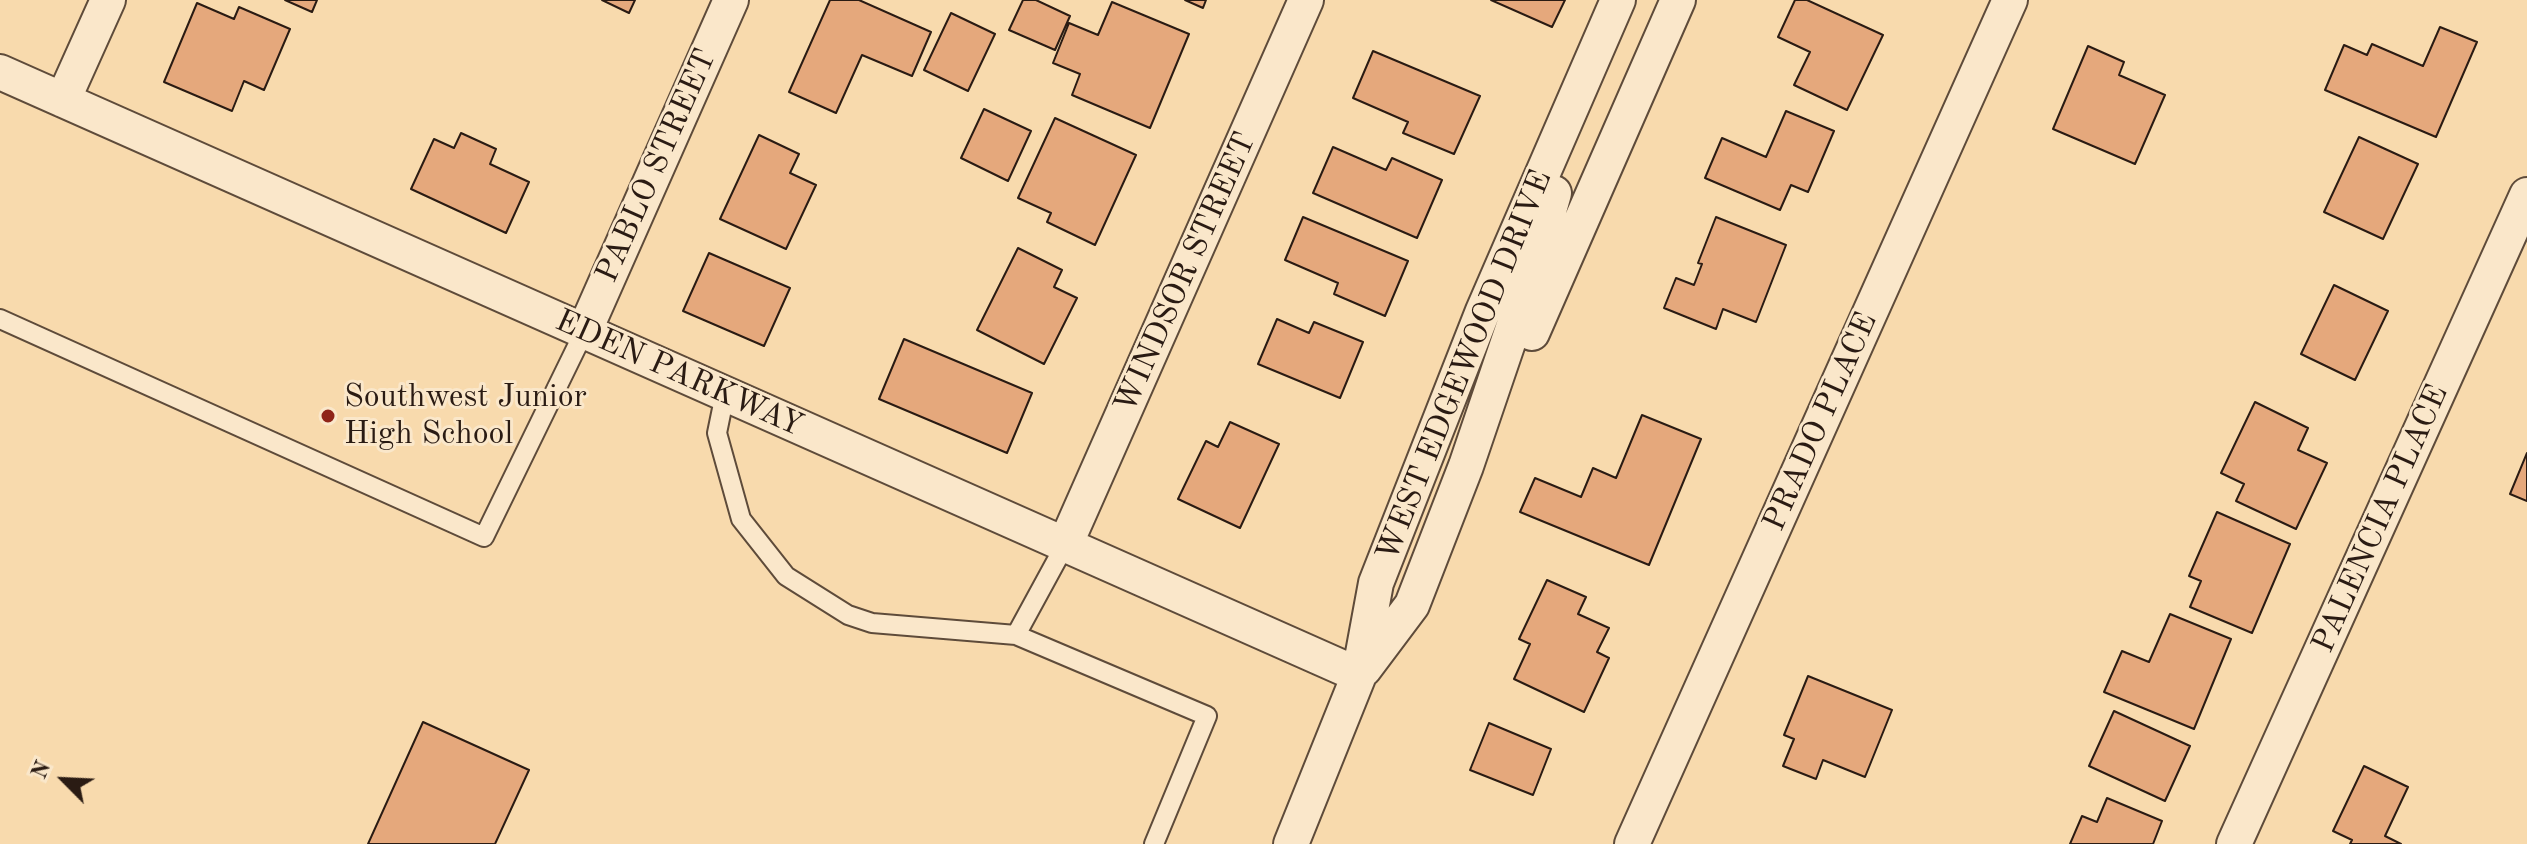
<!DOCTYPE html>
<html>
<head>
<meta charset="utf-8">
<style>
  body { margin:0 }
  #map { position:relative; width:2527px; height:844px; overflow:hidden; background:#f8daad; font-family:"Old Standard TT",serif }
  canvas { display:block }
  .north { position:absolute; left:24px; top:740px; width:80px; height:80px; -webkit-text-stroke:6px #fae7ca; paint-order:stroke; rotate:294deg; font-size:22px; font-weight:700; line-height:32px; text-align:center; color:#2a1b13 }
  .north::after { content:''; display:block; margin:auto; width:28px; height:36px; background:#2a1b13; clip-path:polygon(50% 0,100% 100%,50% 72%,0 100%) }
</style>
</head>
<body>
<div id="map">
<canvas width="2527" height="844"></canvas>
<div class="north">N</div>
</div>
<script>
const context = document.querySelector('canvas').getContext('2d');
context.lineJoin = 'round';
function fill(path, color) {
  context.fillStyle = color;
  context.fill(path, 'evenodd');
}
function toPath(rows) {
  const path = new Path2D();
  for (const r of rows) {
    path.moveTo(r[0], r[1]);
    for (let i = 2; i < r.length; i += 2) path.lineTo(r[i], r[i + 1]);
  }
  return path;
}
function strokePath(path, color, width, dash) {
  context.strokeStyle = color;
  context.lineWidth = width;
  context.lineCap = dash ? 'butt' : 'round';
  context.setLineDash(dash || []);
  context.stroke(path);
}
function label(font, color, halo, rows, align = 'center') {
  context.font = font + ' "Old Standard TT",serif';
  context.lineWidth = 6;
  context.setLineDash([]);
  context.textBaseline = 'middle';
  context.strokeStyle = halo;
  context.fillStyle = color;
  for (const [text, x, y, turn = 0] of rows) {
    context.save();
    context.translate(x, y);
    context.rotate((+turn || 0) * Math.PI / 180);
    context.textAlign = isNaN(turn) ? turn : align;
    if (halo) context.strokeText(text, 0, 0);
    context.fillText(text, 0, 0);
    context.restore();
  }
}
const building = toPath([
  [285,0,317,0,312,12,285,0],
  [602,0,635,0,629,13,602,0],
  [830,0,859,0,931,32,912,76,862,55,836,113,789,92,830,0],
  [1023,0,1036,0,1070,16,1055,50,1009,30,1023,0],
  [1185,0,1206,0,1203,8,1185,0],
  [1491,0,1565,0,1552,27,1491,0],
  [1795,0,1807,0,1883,35,1847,110,1794,85,1810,52,1778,37,1795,0],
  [1112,2,1189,34,1150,128,1072,95,1080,74,1053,63,1069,23,1098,35,1112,2],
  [197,3,234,19,239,7,290,29,264,90,244,81,232,111,164,82,197,3],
  [951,13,995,34,968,91,924,70,951,13],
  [2440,27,2477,42,2436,137,2325,90,2344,45,2367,55,2372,44,2423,66,2440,27],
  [2088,46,2124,62,2119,75,2165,95,2135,164,2053,129,2088,46],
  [1373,51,1480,96,1454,154,1403,133,1408,122,1353,98,1373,51],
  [984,109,1031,131,1008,181,961,158,984,109],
  [1786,111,1834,131,1808,192,1791,185,1780,210,1705,178,1722,138,1766,157,1786,111],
  [1055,118,1136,155,1095,245,1047,222,1051,213,1018,198,1055,118],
  [461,133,496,149,490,164,529,182,506,233,411,189,434,139,454,148,461,133],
  [759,135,799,154,790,173,816,185,786,249,720,219,759,135],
  [2359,137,2418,164,2383,239,2324,212,2359,137],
  [1333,147,1386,170,1392,158,1442,180,1417,238,1313,193,1333,147],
  [1303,217,1408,261,1385,316,1334,294,1338,283,1285,260,1303,217],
  [1716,217,1786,245,1756,322,1723,309,1716,329,1664,308,1676,278,1694,285,1702,264,1698,263,1716,217],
  [1018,248,1062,270,1054,287,1077,298,1044,364,977,330,1018,248],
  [709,253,790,288,764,346,683,311,709,253],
  [2334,285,2388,311,2355,380,2301,354,2334,285],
  [1277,319,1309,333,1314,322,1363,342,1340,398,1258,364,1277,319],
  [904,339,1032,393,1007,453,879,399,904,339],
  [2255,402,2308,428,2298,450,2327,463,2296,529,2236,501,2244,484,2221,473,2255,402],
  [1642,415,1701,439,1649,565,1520,512,1535,478,1581,497,1593,468,1616,478,1642,415],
  [1230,422,1279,444,1240,528,1178,499,1206,441,1218,447,1230,422],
  [2527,453,2527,501,2510,494,2527,453],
  [2217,512,2290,544,2252,633,2190,607,2201,581,2189,576,2217,512],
  [1547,580,1586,597,1578,614,1609,628,1597,652,1609,658,1584,712,1514,679,1530,644,1519,639,1547,580],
  [2170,614,2231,639,2194,729,2104,692,2122,651,2149,662,2170,614],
  [1808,676,1892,710,1865,777,1823,760,1816,779,1783,766,1794,739,1784,735,1808,676],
  [2114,711,2190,746,2165,801,2089,766,2114,711],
  [423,722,529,770,495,844,368,844,423,722],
  [1489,723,1551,749,1533,795,1470,770,1489,723],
  [2364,766,2408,787,2385,836,2401,844,2350,844,2352,840,2333,831,2364,766],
  [2107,798,2162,821,2153,844,2070,844,2082,816,2097,822,2107,798]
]);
fill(building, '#e5a87c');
strokePath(building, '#2a1b13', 2);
const service = toPath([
  [0,319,484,537,584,332],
  [725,394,717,433,741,519,786,576,848,615,872,623,1016,635,1207,716,1154,844],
  [1016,635,1065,545]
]);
const minor = toPath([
  [0,72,1359,675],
  [63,100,108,0],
  [584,332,731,0],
  [1532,333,1678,0],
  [1065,545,1306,0],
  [1364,669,1412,605,1466,466,1529,281,1554,193],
  [1291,844,1359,675,1376,583,1483,311,1618,0],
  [1632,844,2010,0],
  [2234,844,2527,195]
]);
strokePath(service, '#5e4b3a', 22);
strokePath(minor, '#5e4b3a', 38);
strokePath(service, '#fae7ca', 18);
strokePath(minor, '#fae7ca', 34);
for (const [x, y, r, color] of [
  [328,416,8,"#8f2418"]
]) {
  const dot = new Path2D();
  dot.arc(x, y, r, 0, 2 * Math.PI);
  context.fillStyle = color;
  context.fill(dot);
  strokePath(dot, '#fae7ca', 3);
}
label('32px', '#2a1b13', '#fae7ca', [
  ["PABLO STREET",657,166,-66],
  ["WINDSOR STREET",1186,273,-66],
  ["WEST EDGEWOOD DRIVE",1465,366,-68],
  ["EDEN PARKWAY",679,374,24],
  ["PRADO PLACE",1821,422,-66],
  ["PALENCIA PLACE",2381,519,-66]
]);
label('32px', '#2a1b13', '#fae7ca', [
  ["Southwest Junior",344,398],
  ["High School",344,435]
], 'left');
</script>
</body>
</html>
